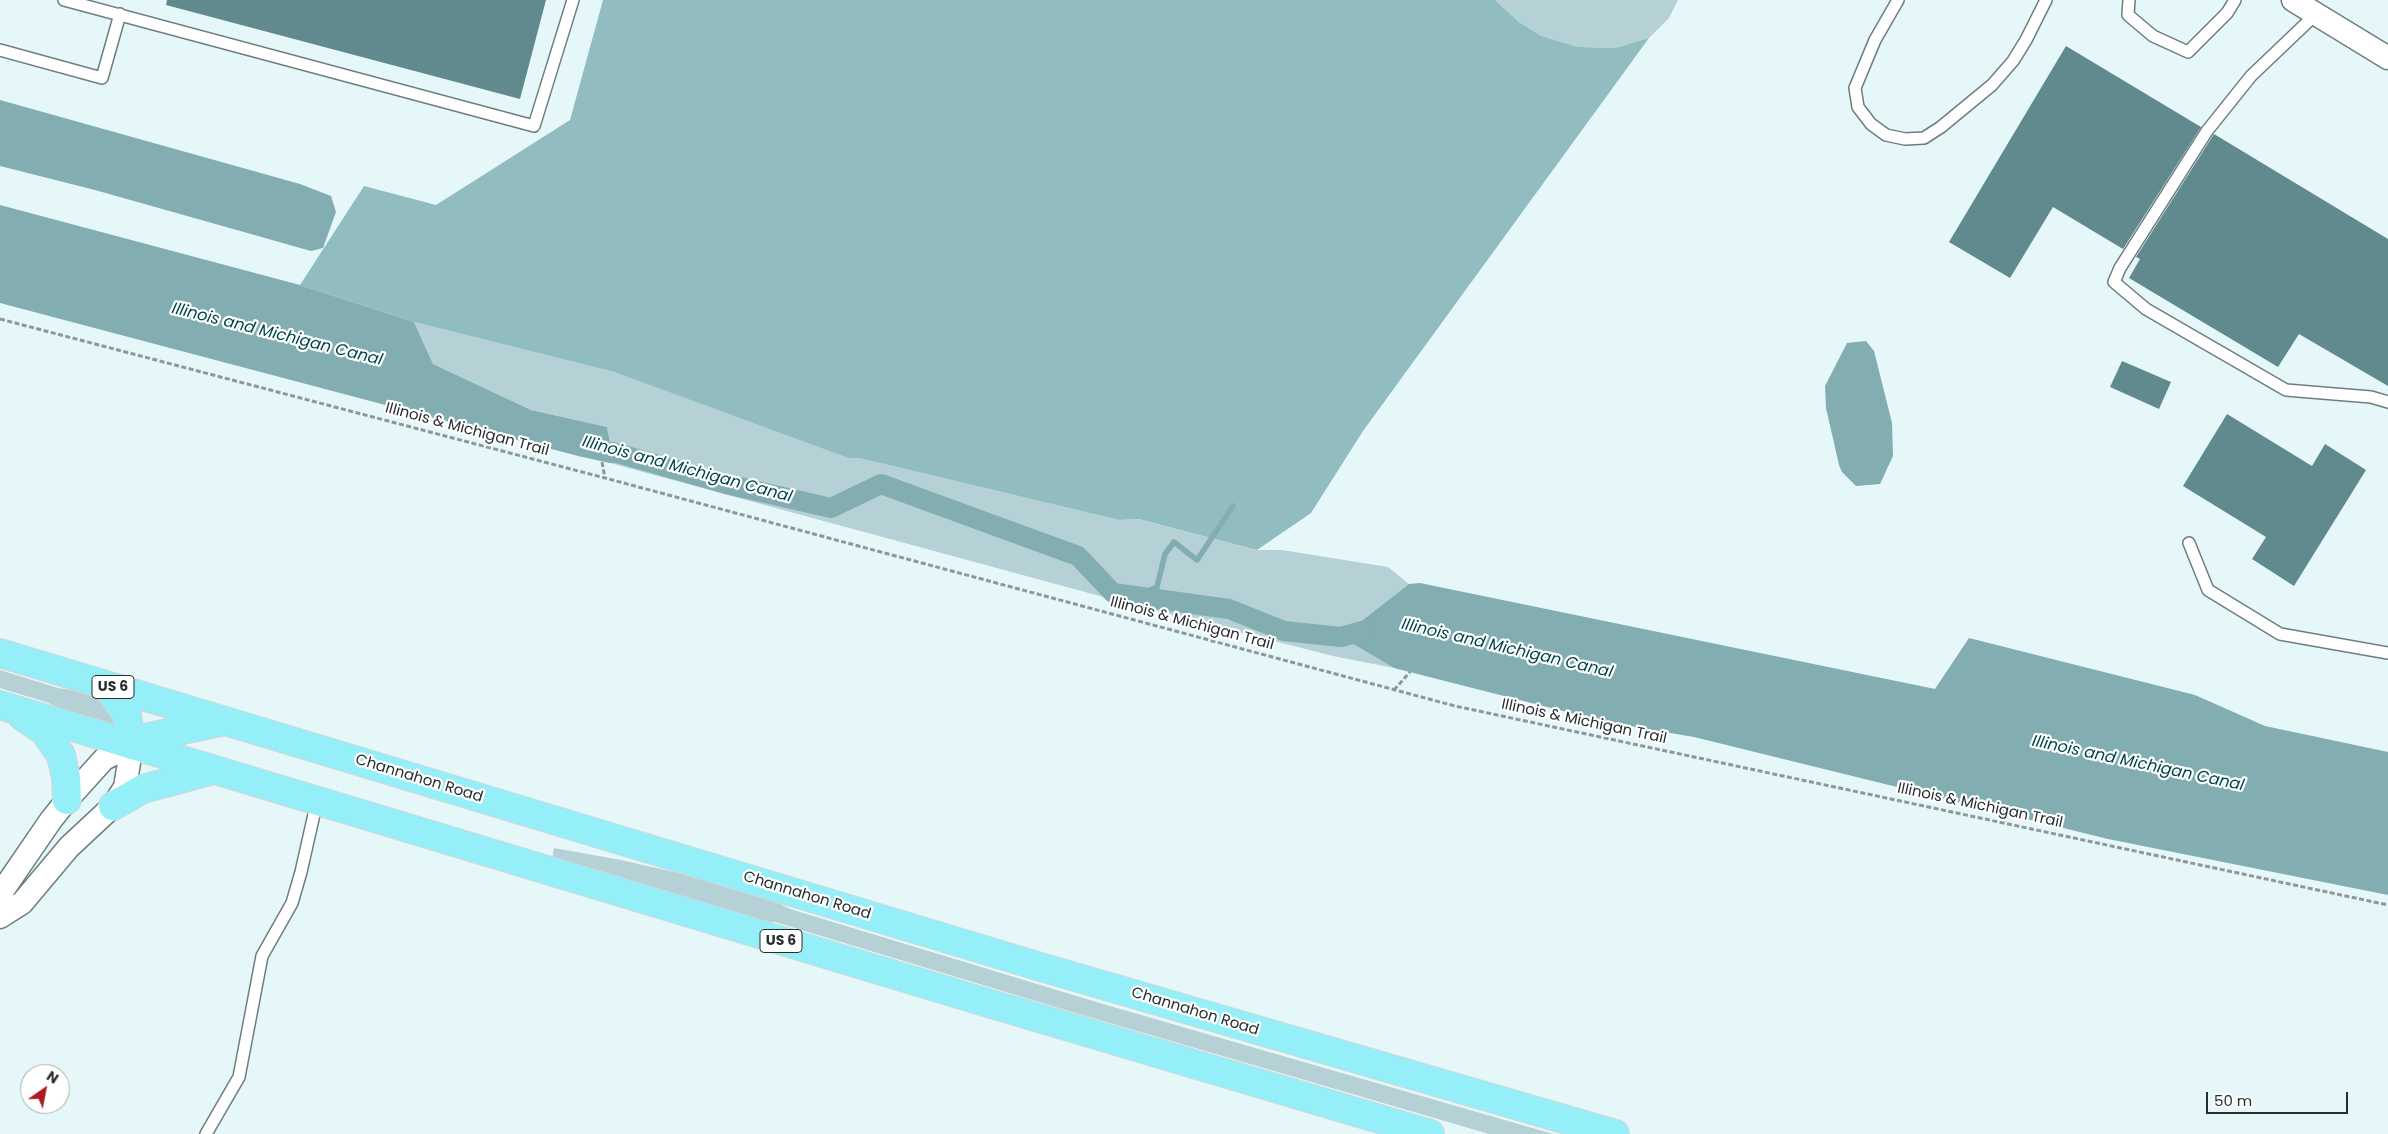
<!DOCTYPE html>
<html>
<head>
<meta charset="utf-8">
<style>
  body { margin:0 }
  #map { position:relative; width:2388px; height:1134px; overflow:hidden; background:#e6f7f9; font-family:Poppins,sans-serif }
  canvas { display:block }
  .north { position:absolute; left:20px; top:1064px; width:50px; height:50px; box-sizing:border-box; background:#fff; border:1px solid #a9abac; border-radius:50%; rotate:33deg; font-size:14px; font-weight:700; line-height:20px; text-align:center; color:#272e2f }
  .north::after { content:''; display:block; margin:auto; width:18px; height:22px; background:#ad1923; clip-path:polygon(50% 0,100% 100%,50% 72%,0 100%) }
  .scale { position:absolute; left:2206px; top:1092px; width:142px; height:22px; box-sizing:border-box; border:2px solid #272e2f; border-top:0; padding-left:6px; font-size:15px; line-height:18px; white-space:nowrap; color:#272e2f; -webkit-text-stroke:4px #fff; paint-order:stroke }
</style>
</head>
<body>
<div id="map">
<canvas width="2388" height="1134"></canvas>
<div class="north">N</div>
<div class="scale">50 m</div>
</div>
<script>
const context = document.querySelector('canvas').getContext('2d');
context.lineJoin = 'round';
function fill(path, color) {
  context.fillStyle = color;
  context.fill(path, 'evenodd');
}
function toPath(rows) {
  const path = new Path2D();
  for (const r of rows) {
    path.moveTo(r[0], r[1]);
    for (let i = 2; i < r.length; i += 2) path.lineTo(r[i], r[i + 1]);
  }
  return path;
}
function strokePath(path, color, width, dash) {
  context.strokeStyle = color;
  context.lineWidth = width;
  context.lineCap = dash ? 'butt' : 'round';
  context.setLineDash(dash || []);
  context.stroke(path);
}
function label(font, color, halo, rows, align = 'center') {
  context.font = font + ' Poppins,sans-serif';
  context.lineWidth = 4.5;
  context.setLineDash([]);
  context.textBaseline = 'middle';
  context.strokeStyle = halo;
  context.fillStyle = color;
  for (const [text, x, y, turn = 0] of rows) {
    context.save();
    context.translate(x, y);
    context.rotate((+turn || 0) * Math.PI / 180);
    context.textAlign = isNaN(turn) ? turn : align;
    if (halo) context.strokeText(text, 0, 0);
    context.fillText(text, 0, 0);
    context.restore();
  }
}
fill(toPath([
  [1495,0,1678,0,1669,18,1649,38,1615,48,1578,47,1541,36,1519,22],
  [414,322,614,372,848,458,859,458,1119,520,1137,519,1257,550,1282,550,1388,567,1409,584,1341,637,1394,668,1333,656,1144,608,610,463,638,460,610,443,607,427,531,410,433,364],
  [0,670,58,688,85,692,97,697,109,709,120,728,64,712,49,703,0,688],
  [554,848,621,860,696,877,770,899,790,909,1103,1004,1553,1134,1489,1134,1062,1009,775,922,761,922,552,859]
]), '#b5d1d5');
fill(toPath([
  [603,0,1495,0,1519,22,1541,36,1578,47,1615,48,1649,38,1363,431,1311,513,1257,550,1138,519,1119,520,859,458,848,458,614,372,414,322,300,285,364,186,436,205,570,120]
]), '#91bcc0');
fill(toPath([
  [0,100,300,184,331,196,336,212,323,248,311,251,95,190,0,166],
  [0,205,300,285,414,322,433,364,531,410,607,427,610,443,639,460,610,463,578,456,0,303],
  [1866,341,1874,351,1892,423,1893,456,1880,484,1856,486,1842,472,1839,465,1826,408,1825,386,1847,343],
  [1420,583,1935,689,1969,638,2195,695,2265,726,2388,752,2388,895,2108,839,1694,737,1606,722,1394,668,1341,637,1409,584]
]), '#82adb1');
strokePath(toPath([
  [1137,596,1157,587,1165,554,1174,542,1197,560,1233,506]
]), '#82adb1', 5.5);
strokePath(toPath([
  [613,452,726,484,831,508,881,484,1078,556,1113,593,1229,609,1284,631,1341,637,1366,630]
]), '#82adb1', 20);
fill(toPath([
  [167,0,546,0,520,99,166,5],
  [2066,46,2201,127,2123,249,2053,207,2010,278,1949,242],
  [2214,134,2388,239,2388,386,2299,334,2278,367,2129,278,2140,259,2136,257],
  [2122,361,2171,382,2159,409,2110,387],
  [2227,414,2312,466,2325,444,2366,470,2294,586,2252,559,2266,537,2183,486]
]), '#618a8f');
const service = toPath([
  [64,0,534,126,573,0],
  [1898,0,1875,40,1855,88,1858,107,1871,124,1886,135,1905,139,1924,138,1941,127,1992,85,2013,61,2026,40,2046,0],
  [2129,0,2128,15,2153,36,2188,52,2227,13,2235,0],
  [2316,14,2251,76,2207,131,2120,268,2114,282,2146,309,2286,390,2371,397,2388,402],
  [0,50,102,78,120,14],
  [2189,543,2208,590,2280,634,2388,653],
  [206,1134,239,1077,262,956,292,903,301,872,317,801]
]);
const minor = toPath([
  [2293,0,2388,58],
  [0,906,3,890,51,820,67,800,104,759,132,745],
  [0,917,22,903,69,847,113,806,125,787,132,745]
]);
const primary = toPath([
  [0,653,1044,968,1615,1134],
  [107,686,127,715,132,745],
  [0,705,978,1000,1430,1134],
  [22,716,44,731,61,755,66,778,67,800],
  [132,745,149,737,220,722],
  [113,806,143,789,213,770]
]);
strokePath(service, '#6e7e80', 14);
strokePath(minor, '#6e7e80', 25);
strokePath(primary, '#d4d5d5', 30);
strokePath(toPath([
  [0,319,605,478,1455,706,2388,905],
  [602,462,605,478],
  [1394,690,1410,672]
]), '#8c989a', 3, [5, 2.5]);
strokePath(service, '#fff', 11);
strokePath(minor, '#fff', 22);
strokePath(primary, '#95eff8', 28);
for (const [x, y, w] of [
  [113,687,42],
  [781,941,42]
]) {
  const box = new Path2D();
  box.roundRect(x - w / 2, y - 11.5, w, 23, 4);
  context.fillStyle = '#fff';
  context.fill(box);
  strokePath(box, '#272e2f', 1);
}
label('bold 14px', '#272e2f', null, [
  ["US 6",113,687],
  ["US 6",781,941]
]);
label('15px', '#272e2f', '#fff', [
  ["Illinois & Michigan Trail",467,430,15],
  ["Illinois & Michigan Trail",1192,624,15],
  ["Illinois & Michigan Trail",1584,722,12],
  ["Channahon Road",419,779,17],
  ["Illinois & Michigan Trail",1980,806,12],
  ["Channahon Road",807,896,17],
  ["Channahon Road",1195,1012,17]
]);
label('italic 16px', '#00454b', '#fff', [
  ["Illinois and Michigan Canal",277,335,14],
  ["Illinois and Michigan Canal",687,470,15],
  ["Illinois and Michigan Canal",1507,649,13],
  ["Illinois and Michigan Canal",2138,764,12]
]);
</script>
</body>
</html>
